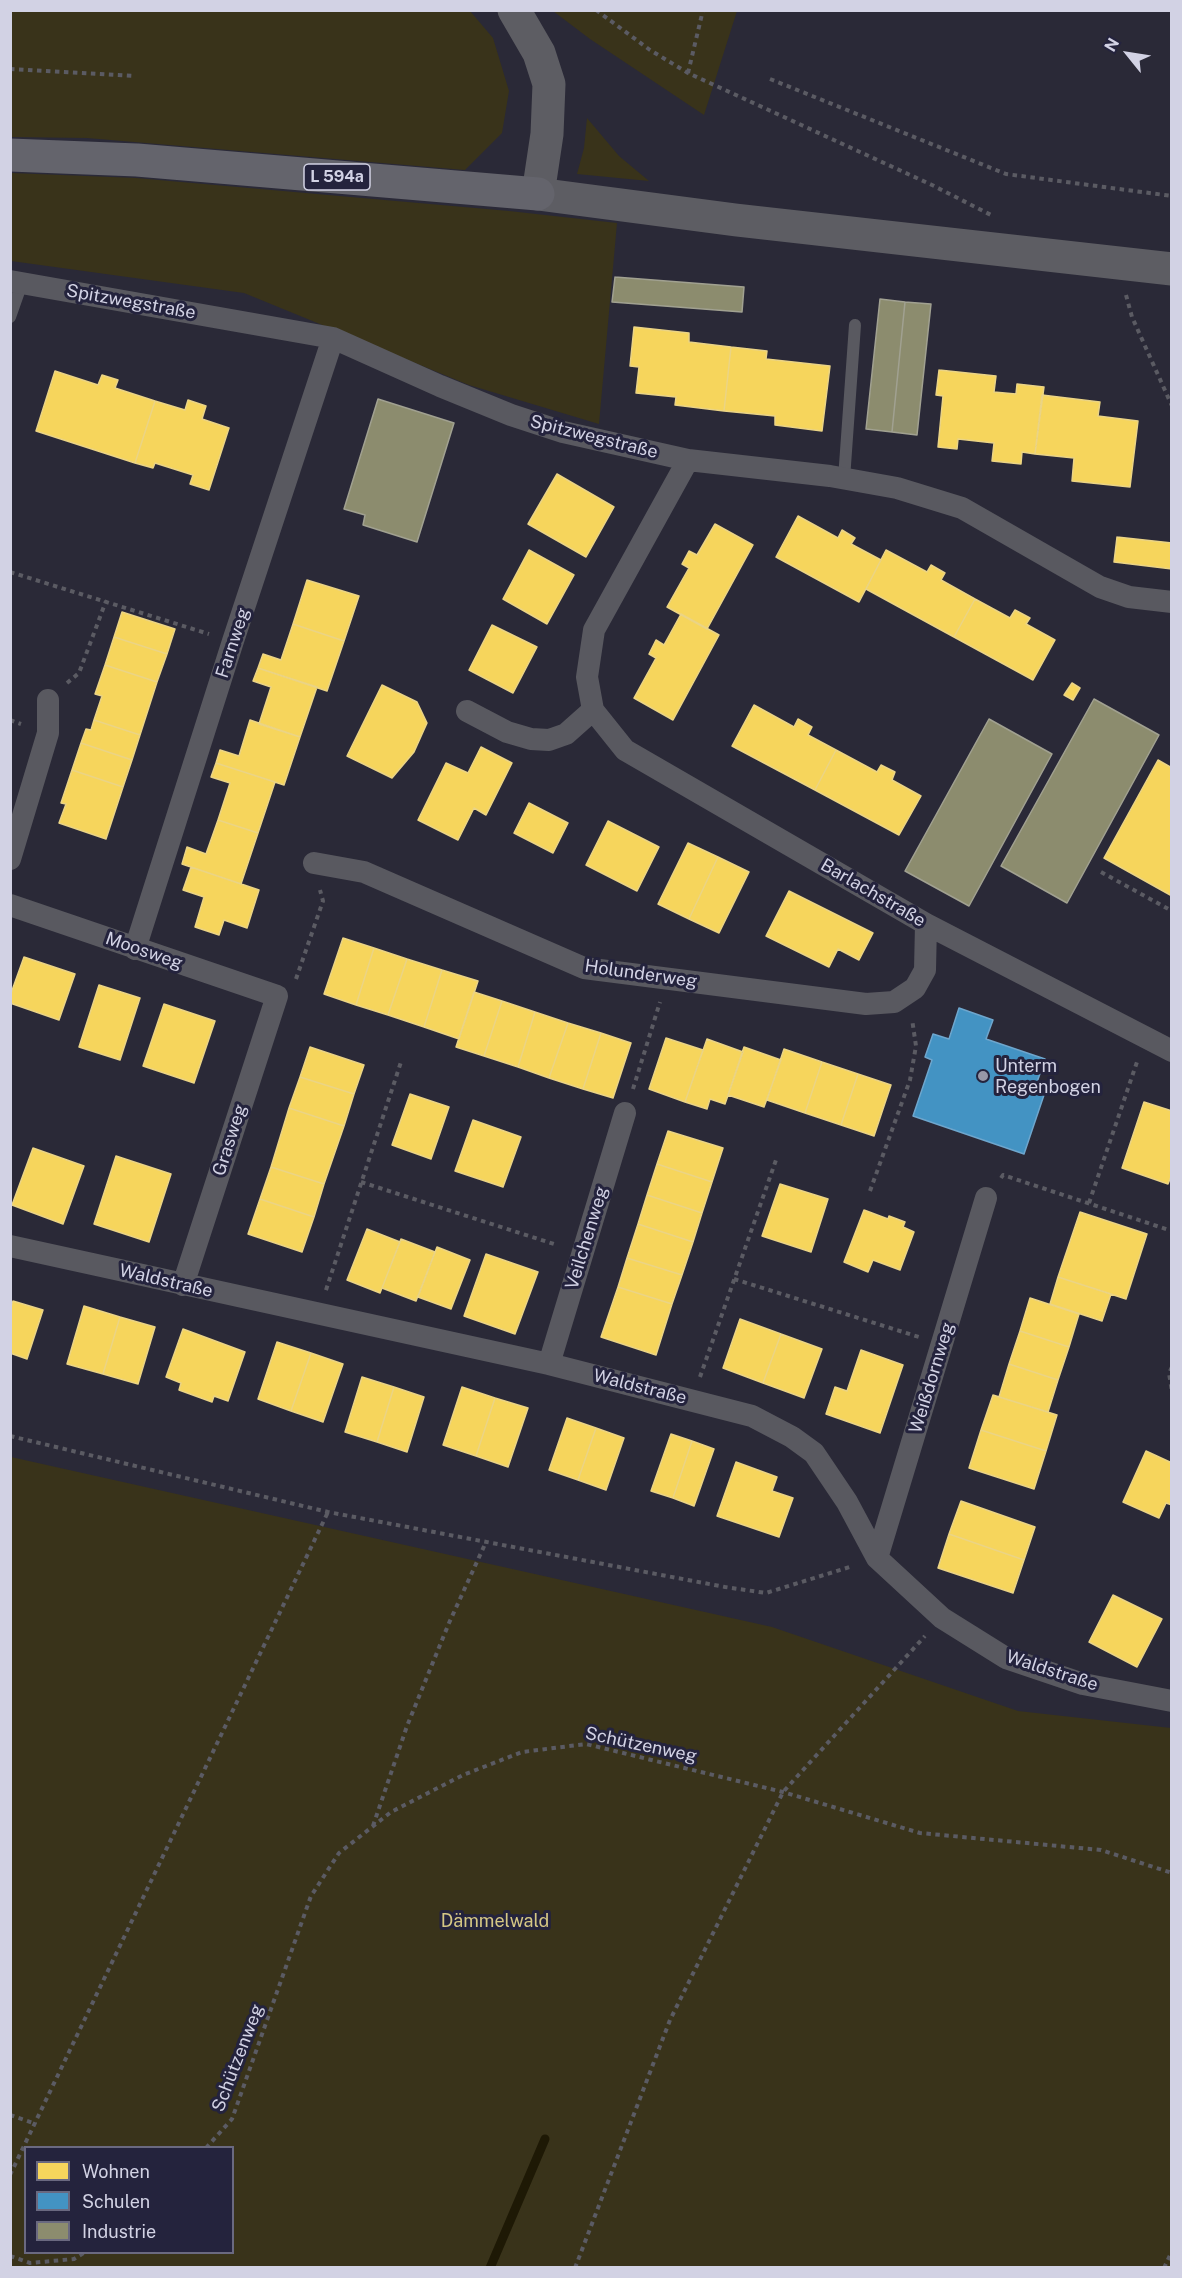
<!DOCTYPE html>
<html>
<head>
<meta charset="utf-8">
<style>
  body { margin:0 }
  #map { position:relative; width:1182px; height:2278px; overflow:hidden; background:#2a2937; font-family:"Public Sans",sans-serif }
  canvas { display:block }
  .frame { position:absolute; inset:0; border:12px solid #d2d2e4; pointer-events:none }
  .legend { position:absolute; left:24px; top:2146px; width:210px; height:108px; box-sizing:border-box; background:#24233d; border:2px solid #6a6980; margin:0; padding:8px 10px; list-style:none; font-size:18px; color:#d2d2e4 }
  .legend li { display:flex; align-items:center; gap:12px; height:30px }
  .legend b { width:30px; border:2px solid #6a6980 }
  .north { position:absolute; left:1098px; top:24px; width:60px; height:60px; -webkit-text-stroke:4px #24233d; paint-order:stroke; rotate:300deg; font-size:16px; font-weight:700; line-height:24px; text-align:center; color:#d2d2e4 }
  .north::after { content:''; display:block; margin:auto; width:21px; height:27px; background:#d2d2e4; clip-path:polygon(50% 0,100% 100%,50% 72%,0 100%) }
</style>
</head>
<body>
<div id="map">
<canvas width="1182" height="2278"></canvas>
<div class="frame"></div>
<ul class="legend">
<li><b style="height:16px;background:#f6d55c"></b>Wohnen</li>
<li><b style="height:16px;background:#4393c3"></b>Schulen</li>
<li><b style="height:16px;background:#8c8c6e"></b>Industrie</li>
</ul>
<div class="north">N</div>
</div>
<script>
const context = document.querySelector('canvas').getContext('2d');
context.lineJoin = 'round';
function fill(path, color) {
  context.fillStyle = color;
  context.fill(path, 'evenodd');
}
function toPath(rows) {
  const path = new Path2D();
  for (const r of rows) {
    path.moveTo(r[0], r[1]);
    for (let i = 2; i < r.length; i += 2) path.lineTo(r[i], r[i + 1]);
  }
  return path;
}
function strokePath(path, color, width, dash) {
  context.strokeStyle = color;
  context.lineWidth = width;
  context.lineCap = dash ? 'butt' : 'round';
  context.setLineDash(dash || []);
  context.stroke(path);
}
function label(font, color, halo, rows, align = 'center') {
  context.font = font + ' "Public Sans",sans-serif';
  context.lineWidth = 6;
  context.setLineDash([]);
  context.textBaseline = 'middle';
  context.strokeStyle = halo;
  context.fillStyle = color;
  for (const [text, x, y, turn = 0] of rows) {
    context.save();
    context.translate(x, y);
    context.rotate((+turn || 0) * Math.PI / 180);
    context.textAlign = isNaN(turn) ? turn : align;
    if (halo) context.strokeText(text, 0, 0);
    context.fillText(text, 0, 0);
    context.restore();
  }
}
fill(toPath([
  [11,10,470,11,493,38,509,91,502,133,465,170,87,138,11,137],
  [553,11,737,11,704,115,590,39],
  [587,118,619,156,649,181,577,174,584,148],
  [11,173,136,178,509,211,617,223,599,424,469,385,244,293,11,261],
  [11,1457,772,1627,1018,1711,1171,1728,1171,2267,11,2267],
  [26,2148,232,2148,232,2252,26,2252]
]), '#39331a');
const homes = toPath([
  [634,327,689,333,689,342,731,347,724,411,675,405,676,397,636,393,639,367,630,366,634,327],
  [731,347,767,351,766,359,830,366,822,431,775,425,775,416,724,411,731,347],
  [939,370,996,376,994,392,1016,394,1017,384,1044,387,1035,454,1022,452,1021,464,992,461,994,443,958,439,957,449,938,447,943,396,936,395,939,370],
  [55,371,98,385,102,375,118,380,115,388,155,401,135,463,36,431,55,371],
  [1042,395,1100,402,1098,416,1138,421,1130,487,1072,481,1074,458,1035,454,1042,395],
  [188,400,206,406,202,419,229,428,209,490,190,484,193,475,155,463,153,468,135,463,155,401,185,410,188,400],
  [557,474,614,507,586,557,528,524,557,474],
  [798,516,838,538,842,530,855,538,851,544,881,560,859,602,776,557,798,516],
  [715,524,753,545,707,629,667,607,689,568,682,564,689,551,697,555,715,524],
  [1117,537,1172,543,1172,569,1114,562,1117,537],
  [529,550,574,575,547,624,503,599,529,550],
  [886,550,927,572,931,565,945,573,941,580,975,599,954,637,866,589,886,550],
  [307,580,359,596,344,641,293,624,307,580],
  [975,599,1010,618,1015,610,1030,618,1026,624,1055,640,1033,680,954,637,975,599],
  [122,612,175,629,167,654,114,637,122,612],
  [681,614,719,635,673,720,634,698,656,658,649,654,656,640,664,645,681,614],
  [293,624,344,641,327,691,258,668,263,654,281,660,293,624],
  [492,625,537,647,513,693,469,670,492,625],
  [114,637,167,654,157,682,105,665,114,637],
  [105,665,157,682,140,735,94,720,102,696,95,694,105,665],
  [258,668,317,687,300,737,259,724,271,687,253,681,258,668],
  [1072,683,1080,688,1073,700,1064,695,1072,683],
  [382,685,417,702,427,723,414,752,392,778,347,756,382,685],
  [754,705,794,727,798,719,812,727,808,735,836,750,815,790,732,746,754,705],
  [94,720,140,735,132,760,81,743,86,729,91,730,94,720],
  [250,720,300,737,284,785,216,763,220,750,239,756,250,720],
  [81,743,132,760,123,787,72,770,81,743],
  [481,747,512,763,486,815,474,808,458,840,418,820,446,763,468,773,481,747],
  [836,750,877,772,881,765,895,772,892,780,921,796,899,835,815,790,836,750],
  [1158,760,1172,768,1172,896,1104,858,1158,760],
  [216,763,275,782,258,833,218,820,230,783,211,777,216,763],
  [72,770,123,787,106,839,59,823,66,804,61,803,72,770],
  [529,803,568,823,553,853,514,833,529,803],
  [218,820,258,833,241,884,182,864,187,847,206,854,218,820],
  [608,821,659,847,637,891,586,865,608,821],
  [688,843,718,857,689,919,658,904,688,843],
  [718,857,749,872,719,933,689,919,718,857],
  [191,867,259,890,247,928,224,920,219,935,195,927,204,897,183,890,191,867],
  [789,891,873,933,859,960,838,949,829,967,766,936,789,891],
  [343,938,374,948,356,1005,324,994,343,938],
  [374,948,407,959,388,1015,356,1005,374,948],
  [24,957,75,974,59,1020,10,1003,10,996,24,957],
  [407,959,442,970,424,1027,388,1015,407,959],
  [442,970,478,981,459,1039,424,1027,442,970],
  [99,985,140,998,120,1060,79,1047,99,985],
  [474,992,502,1001,484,1056,456,1047,474,992],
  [502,1001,535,1012,518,1067,484,1056,502,1001],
  [164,1004,215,1021,194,1083,143,1066,164,1004],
  [535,1012,568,1023,549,1078,518,1067,535,1012],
  [568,1023,601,1033,583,1089,549,1078,568,1023],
  [601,1033,631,1043,613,1098,583,1089,601,1033],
  [666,1038,703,1050,685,1102,649,1089,666,1038],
  [707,1039,743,1052,725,1104,710,1099,707,1109,685,1102,707,1039],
  [310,1047,364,1065,354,1094,300,1077,310,1047],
  [744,1047,781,1060,764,1107,728,1095,744,1047],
  [784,1049,822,1062,805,1113,767,1100,784,1049],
  [822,1062,858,1074,841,1125,805,1113,822,1062],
  [858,1074,891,1085,874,1136,841,1125,858,1074],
  [300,1077,354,1094,344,1126,289,1108,300,1077],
  [410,1094,449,1107,431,1159,392,1145,410,1094],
  [1144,1102,1172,1111,1172,1174,1168,1184,1122,1168,1144,1102],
  [289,1108,344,1126,324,1184,271,1167,289,1108],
  [473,1120,521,1137,503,1187,455,1171,473,1120],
  [668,1131,723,1148,712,1182,657,1164,668,1131],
  [33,1148,84,1166,63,1224,12,1205,33,1148],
  [116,1156,171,1174,149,1242,94,1224,116,1156],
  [657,1164,712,1182,702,1213,647,1195,657,1164],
  [271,1167,324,1184,314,1217,260,1199,271,1167],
  [780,1184,828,1199,811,1252,762,1236,780,1184],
  [647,1195,702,1213,693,1242,638,1224,647,1195],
  [260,1199,314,1217,302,1252,248,1234,260,1199],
  [864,1210,888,1219,889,1216,905,1222,903,1227,914,1232,900,1270,873,1260,868,1272,844,1262,864,1210],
  [1080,1212,1147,1234,1126,1299,1058,1277,1080,1212],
  [638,1224,693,1242,682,1275,627,1258,638,1224],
  [367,1229,400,1242,380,1293,347,1280,367,1229],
  [401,1239,435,1252,416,1301,382,1288,401,1239],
  [437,1247,470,1260,451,1309,418,1297,437,1247],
  [486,1254,538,1272,515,1334,464,1316,486,1254],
  [627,1258,682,1275,672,1304,618,1287,627,1258],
  [1058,1277,1111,1294,1102,1321,1050,1304,1058,1277],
  [618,1287,672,1304,656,1355,601,1337,618,1287],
  [1030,1298,1079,1314,1069,1347,1020,1331,1030,1298],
  [13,1301,43,1310,27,1359,10,1353,10,1310,13,1301],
  [84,1306,120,1317,103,1374,67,1364,84,1306],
  [120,1317,155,1327,138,1384,103,1374,120,1317],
  [740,1319,781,1334,763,1383,723,1368,740,1319],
  [183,1329,245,1352,228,1401,214,1396,212,1402,179,1390,181,1383,166,1377,183,1329],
  [1020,1331,1069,1347,1058,1380,1009,1364,1020,1331],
  [781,1334,822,1349,804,1398,763,1383,781,1334],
  [277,1342,311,1353,291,1411,258,1399,277,1342],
  [861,1350,903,1365,880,1433,826,1414,835,1387,847,1391,861,1350],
  [311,1353,343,1364,323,1422,291,1411,311,1353],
  [1009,1364,1058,1380,1048,1412,999,1397,1009,1364],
  [362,1377,394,1387,377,1442,345,1432,362,1377],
  [394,1387,424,1397,407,1452,377,1442,394,1387],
  [462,1387,495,1398,476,1456,443,1445,462,1387],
  [993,1395,1057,1415,1046,1451,981,1430,993,1395],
  [495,1398,528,1408,508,1467,476,1456,495,1398],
  [567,1418,596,1428,578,1480,549,1470,567,1418],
  [596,1428,624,1438,606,1490,578,1480,596,1428],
  [981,1430,1046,1451,1034,1489,969,1468,981,1430],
  [671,1434,692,1441,673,1498,651,1491,671,1434],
  [692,1441,714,1449,694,1506,673,1498,692,1441],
  [1146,1451,1172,1463,1172,1505,1166,1503,1159,1518,1123,1502,1146,1451],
  [736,1462,777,1477,772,1491,793,1498,779,1537,717,1516,736,1462],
  [961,1501,1035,1527,1024,1560,949,1534,961,1501],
  [949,1534,1024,1560,1013,1593,938,1568,949,1534],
  [1113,1595,1162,1619,1137,1667,1089,1642,1113,1595]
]);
fill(homes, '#f6d55c');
strokePath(homes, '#ebd485', 1.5);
const schools = toPath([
  [959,1008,993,1020,986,1039,1045,1059,1034,1091,1044,1095,1024,1154,913,1116,932,1060,925,1057,933,1034,949,1039,959,1008]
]);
fill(schools, '#4393c3');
strokePath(schools, '#6ea6cd', 1.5);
const industry = toPath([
  [615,277,744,287,742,312,612,302,615,277],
  [880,299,905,302,892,432,866,429,880,299],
  [905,302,931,304,917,435,892,432,905,302],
  [378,399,454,423,417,542,363,525,365,515,344,509,378,399],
  [1094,699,1159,735,1067,903,1001,866,1094,699],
  [989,719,1052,754,969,906,905,871,989,719]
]);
fill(industry, '#8c8c6e');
strokePath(industry, '#a1a191', 1.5);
strokePath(toPath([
  [490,2268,545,2139]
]), '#1e1905', 9);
strokePath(toPath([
  [596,10,650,50,688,73,932,185,991,215],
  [10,69,134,76],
  [688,73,703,10],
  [770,79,1006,174,1172,196],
  [1126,295,1132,317,1172,406],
  [10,572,209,634],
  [67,683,79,673,106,601],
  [10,720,21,724],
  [1101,872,1172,911],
  [296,979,323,901,320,890],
  [633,1089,660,1002],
  [1001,1178,1003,1175,1172,1231],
  [361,1182,557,1245],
  [870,1191,910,1080,916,1046,912,1019],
  [1089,1203,1137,1062],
  [734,1279,919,1337],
  [326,1290,401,1062],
  [1172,1367,1169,1373,1172,1392],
  [700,1377,776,1160],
  [10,1436,328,1512,725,1587,766,1593,853,1566],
  [373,1826,407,1726,449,1623,486,1542],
  [10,2115,36,2124],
  [206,2148,232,2119,311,1896,339,1853,391,1812,463,1775,522,1752,586,1744,783,1792,920,1833,1101,1850,1172,1873],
  [10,2175,328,1512],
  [10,2256,30,2263,74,2259,85,2252],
  [575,2268,670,2020,783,1792,925,1636],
  [1164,2268,1172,2251]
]), '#5b5b63', 4, [4.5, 4.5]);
strokePath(toPath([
  [10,317,22,283],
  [844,479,855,325]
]), '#595960', 12);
strokePath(toPath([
  [10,281,333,338,440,386,511,415,563,432,688,460,830,476,897,488,962,508,1100,587,1129,597,1172,602],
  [688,460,594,630,587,677,593,710,625,750,926,924,1172,1051],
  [467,711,507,732,531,739,549,740,566,734,593,710],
  [10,859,48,733,48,700],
  [314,863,364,872,584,968,866,1004,894,1002,915,988,925,970,926,924],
  [10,905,277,996,183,1285],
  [135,949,233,641,333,338],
  [10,1246,549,1364,752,1416,792,1437,814,1453,847,1502,877,1558,942,1618,1006,1658,1083,1684,1172,1701],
  [549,1364,625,1113],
  [877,1558,986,1198]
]), '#595960', 22);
strokePath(toPath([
  [514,10,539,53,549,84,547,134,538,194,736,220,1172,269]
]), '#5d5d63', 33);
strokePath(toPath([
  [10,155,137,160,538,194]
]), '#64646c', 33);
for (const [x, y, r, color] of [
  [983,1076,6,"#9797a7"]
]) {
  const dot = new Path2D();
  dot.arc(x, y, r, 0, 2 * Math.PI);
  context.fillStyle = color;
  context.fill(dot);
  strokePath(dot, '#24233d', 2);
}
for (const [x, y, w] of [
  [337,177,66]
]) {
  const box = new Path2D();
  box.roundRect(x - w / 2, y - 13, w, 26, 4.5);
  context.fillStyle = '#24233d';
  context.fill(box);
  strokePath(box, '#d2d2e4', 1.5);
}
label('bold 16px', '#d2d2e4', null, [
  ["L 594a",337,177]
]);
label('18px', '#d2d2e4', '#24233d', [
  ["Spitzwegstraße",131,302,10],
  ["Spitzwegstraße",594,437,14],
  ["Farnweg",233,643,-72],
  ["Barlachstraße",873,893,30],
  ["Moosweg",144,951,19],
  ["Holunderweg",641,974,8],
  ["Grasweg",230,1140,-72],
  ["Veilchenweg",587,1238,-73],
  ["Waldstraße",166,1281,13],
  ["Weißdornweg",932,1378,-73],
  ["Waldstraße",640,1387,14],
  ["Waldstraße",1052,1671,18],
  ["Schützenweg",641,1745,12],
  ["Schützenweg",238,2058,-69]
]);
label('18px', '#d2d2e4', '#24233d', [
  ["Unterm",995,1066],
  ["Regenbogen",995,1087]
], 'left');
label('18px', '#d5c784', '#24233d', [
  ["Dämmelwald",495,1921]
]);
</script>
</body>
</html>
